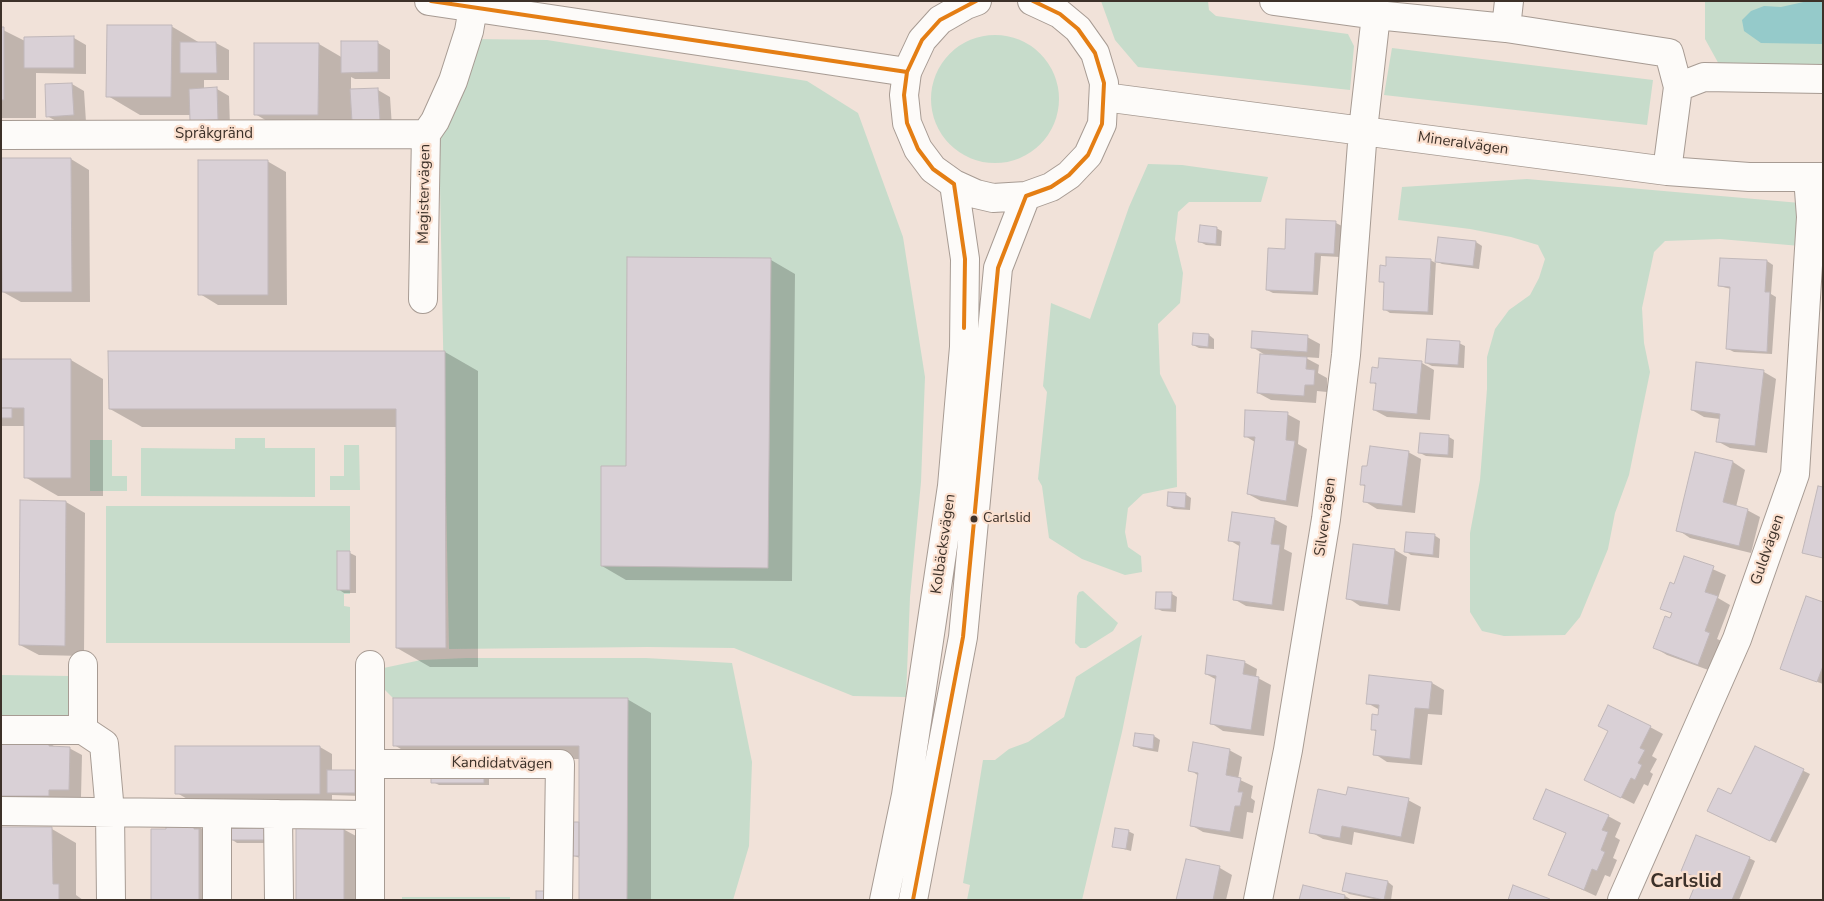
<!DOCTYPE html>
<html>
<head>
<meta charset="utf-8">
<style>
  body { margin:0 }
  #map { position:relative; width:1824px; height:901px; overflow:hidden; background:#f1e2d9; font-family:"Nunito Sans",sans-serif }
  canvas { display:block }
  .frame { position:absolute; inset:0; border:2px solid #3d3129; pointer-events:none }
</style>
</head>
<body>
<div id="map">
<canvas width="1824" height="901"></canvas>
<div class="frame"></div>
</div>
<script>
const context = document.querySelector('canvas').getContext('2d');
context.lineJoin = 'round';
function fill(path, color) {
  context.fillStyle = color;
  context.fill(path, 'evenodd');
}
function toPath(rows) {
  const path = new Path2D();
  for (const r of rows) {
    if (r.length === 3) {
      path.moveTo(r[0] + r[2], r[1]);
      path.arc(r[0], r[1], r[2], 0, 2 * Math.PI);
      continue;
    }
    path.moveTo(r[0], r[1]);
    for (let i = 2; i < r.length; i += 2) path.lineTo(r[i], r[i + 1]);
  }
  return path;
}
function strokePath(path, color, width, dash) {
  context.strokeStyle = color;
  context.lineWidth = width;
  context.lineCap = dash ? 'butt' : 'round';
  context.setLineDash(dash || []);
  context.stroke(path);
}
function label(font, color, halo, rows, align = 'center') {
  context.font = font + ' "Nunito Sans",sans-serif';
  context.lineWidth = 4.5;
  context.setLineDash([]);
  context.textBaseline = 'middle';
  context.strokeStyle = halo;
  context.fillStyle = color;
  for (const [text, x, y, turn = 0] of rows) {
    context.save();
    context.translate(x, y);
    context.rotate((+turn || 0) * Math.PI / 180);
    context.textAlign = isNaN(turn) ? turn : align;
    if (halo) context.strokeText(text, 0, 0);
    context.fillText(text, 0, 0);
    context.restore();
  }
}
fill(toPath([
  [1101,1,1208,1,1209,10,1216,16,1348,34,1354,46,1350,90,1138,67,1115,40],
  [1705,1,1823,1,1823,68,1721,68,1705,39],
  [995,99,64],
  [476,39,547,40,807,81,858,113,903,237,925,377,921,482,910,597,906,697,853,696,734,648,647,647,449,649,439,135],
  [1392,48,1653,80,1647,125,1384,95],
  [1148,164,1182,165,1268,177,1261,202,1189,202,1178,212,1175,239,1183,273,1180,303,1158,324,1160,374,1176,406,1177,487,1143,494,1128,508,1125,532,1128,547,1141,556,1142,572,1125,575,1082,559,1049,538,1042,486,1038,479,1047,392,1043,386,1051,303,1090,319,1129,207],
  [1527,179,1823,205,1823,248,1720,239,1665,241,1654,252,1642,308,1644,343,1650,372,1629,475,1615,513,1608,549,1580,617,1565,635,1504,636,1482,631,1470,612,1470,533,1480,480,1487,389,1487,357,1495,329,1509,310,1530,295,1539,278,1545,259,1538,245,1511,237,1470,229,1398,220,1402,187],
  [235,438,265,438,265,448,315,448,315,497,141,496,141,448,235,449],
  [90,440,112,440,112,476,127,476,127,491,90,491],
  [344,445,359,445,360,490,330,490,330,476,344,476],
  [106,506,350,506,350,594,344,594,344,606,350,607,350,643,106,643],
  [1083,591,1118,623,1113,631,1086,648,1080,648,1075,643,1077,596,1079,592],
  [1142,635,1122,732,1082,900,967,900,970,885,963,883,983,760,995,760,1009,749,1028,742,1064,717,1076,677],
  [466,658,646,658,732,663,752,762,749,846,733,900,627,900,627,698,393,698,380,685,379,669,421,660],
  [1,675,69,676,70,721,1,721],
  [402,897,510,897,510,900,402,900]
]), '#c7dccb');
fill(toPath([
  [1808,1,1823,1,1823,44,1761,43,1744,31,1742,20,1751,11,1764,6,1781,7]
]), '#95caca');
fill(toPath([
  [171,26,200,43,216,43,229,50,229,80,204,80,204,89,217,89,229,96,230,127,192,121,191,115,140,115,108,96],
  [1,29,25,41,74,38,86,45,86,74,36,73,36,118,1,118],
  [378,43,390,50,390,79,355,79,351,77,351,90,378,90,390,97,392,127,366,128,351,120,351,133,288,133,255,114,319,44,343,58],
  [72,84,84,91,86,122,60,123,47,116],
  [71,159,89,170,90,302,21,302,3,292],
  [267,161,286,172,287,305,218,305,200,294],
  [1336,223,1342,226,1340,257,1321,256,1318,295,1273,293,1267,290,1286,250],
  [1216,228,1222,231,1221,246,1206,245,1200,242],
  [1439,238,1476,242,1482,246,1479,269,1442,264,1436,261,1433,315,1390,313,1384,309,1386,284,1380,281,1387,267,1430,260,1436,263],
  [771,260,795,274,792,581,626,580,602,566,627,467],
  [1767,261,1773,265,1771,294,1776,297,1772,354,1734,352,1728,349,1731,289,1719,286],
  [1209,335,1214,339,1214,349,1199,348,1193,345],
  [1307,337,1320,344,1319,358,1304,357,1319,365,1318,373,1327,378,1327,392,1317,391,1316,403,1271,400,1258,393,1267,356,1252,347],
  [1459,343,1465,346,1464,368,1432,366,1426,363],
  [110,352,445,352,478,371,478,667,430,667,397,648,397,427,142,427,110,409],
  [1,360,71,360,103,379,103,496,58,496,25,477,26,426,1,426],
  [1422,363,1434,370,1430,420,1387,417,1374,410,1377,385,1372,382,1380,369],
  [1764,372,1776,379,1767,453,1730,448,1717,441,1720,419,1704,417,1692,410],
  [1287,414,1300,421,1298,444,1307,449,1298,507,1261,501,1248,494,1255,442,1245,436],
  [1449,437,1454,440,1453,458,1426,456,1420,453],
  [1408,452,1421,459,1415,513,1377,509,1364,501,1366,487,1361,484,1369,468],
  [1733,462,1745,470,1736,507,1747,510,1760,517,1751,553,1690,538,1678,530],
  [1185,494,1191,498,1190,510,1174,509,1168,506],
  [66,502,85,513,84,656,39,655,20,645],
  [1274,519,1287,526,1284,549,1292,553,1284,611,1246,606,1234,599,1241,547,1229,540],
  [1434,535,1440,539,1439,558,1411,555,1405,551],
  [1395,550,1407,557,1400,611,1360,606,1348,598],
  [350,553,356,556,356,593,344,593,338,589],
  [1685,557,1726,575,1718,598,1730,605,1717,639,1722,641,1711,671,1667,655,1655,648,1671,619,1673,614,1662,608,1675,586],
  [1172,594,1177,597,1176,612,1162,611,1156,608],
  [1823,604,1823,684,1787,671],
  [1244,662,1257,669,1256,677,1271,685,1264,736,1223,731,1211,723,1217,680,1206,674],
  [1370,677,1432,683,1444,690,1442,715,1428,714,1422,765,1387,762,1375,754,1377,732,1372,729,1380,710,1367,703],
  [627,699,651,713,651,900,580,900,580,858,571,855,580,823,580,759,418,759,394,745],
  [1650,727,1663,734,1652,756,1657,759,1650,772,1653,774,1648,786,1644,784,1634,804,1586,780,1610,731],
  [1154,736,1160,740,1158,752,1141,749,1135,746],
  [1,743,49,743,57,748,69,748,82,755,81,797,61,797,61,803,1,802],
  [320,747,332,754,332,771,354,771,360,774,360,796,332,795,332,800,189,800,177,793],
  [1755,747,1810,774,1776,843,1715,814,1732,796],
  [1229,750,1242,757,1238,779,1253,786,1251,798,1255,801,1253,813,1247,812,1243,839,1203,832,1191,825,1199,776,1190,770],
  [489,774,489,785,439,785,433,782],
  [1347,796,1408,800,1421,807,1414,844,1354,832,1352,845,1323,839,1311,832],
  [1608,816,1621,823,1615,837,1620,840,1613,858,1617,860,1610,877,1605,875,1596,896,1550,875,1567,834,1535,819],
  [194,824,206,831,212,900,153,900,167,830],
  [2,829,52,829,76,843,76,895,83,900,2,900],
  [343,829,356,836,356,900,298,900],
  [266,830,272,843,237,843,231,839],
  [1128,831,1134,834,1131,851,1113,846],
  [1749,858,1755,861,1739,900,1691,900,1700,878],
  [1187,860,1220,868,1232,875,1226,900,1178,900],
  [1388,882,1393,886,1391,900,1379,900,1349,894,1344,890],
  [1345,896,1352,900,1301,900]
]), '#0003');
const building = toPath([
  [107,25,172,25,171,97,106,97,107,25],
  [1,27,4,27,4,100,1,100,1,27],
  [74,36,74,68,24,68,24,37,74,36],
  [341,41,378,41,378,72,341,73,341,41],
  [180,42,216,42,217,73,180,73,180,42],
  [254,43,319,43,318,115,254,115,254,43],
  [72,83,74,115,46,117,45,84,72,83],
  [217,87,218,120,190,121,189,89,217,87],
  [378,88,380,121,352,122,350,89,378,88],
  [1,158,71,158,72,292,2,292,1,158],
  [198,160,268,160,268,295,198,295,198,160],
  [1286,219,1336,221,1334,254,1315,253,1313,292,1266,290,1268,248,1285,249,1286,219],
  [1200,225,1217,227,1216,244,1198,242,1200,225],
  [1438,237,1476,241,1473,266,1435,262,1438,237],
  [627,257,771,258,768,568,601,566,601,466,626,466,627,257],
  [1386,257,1431,259,1428,312,1383,310,1384,282,1379,282,1380,265,1386,266,1386,257],
  [1720,258,1767,260,1765,292,1770,292,1767,352,1726,349,1730,287,1718,286,1720,258],
  [1252,331,1308,335,1307,352,1251,348,1252,331],
  [1193,333,1209,334,1208,347,1192,345,1193,333],
  [1427,339,1460,341,1458,365,1425,363,1427,339],
  [108,351,445,351,446,648,396,648,396,409,109,409,108,351],
  [1260,354,1307,357,1306,369,1315,370,1314,385,1305,385,1304,396,1257,393,1260,354],
  [1379,358,1422,361,1417,414,1373,410,1376,383,1370,383,1372,367,1378,368,1379,358],
  [1,359,71,359,71,478,24,478,24,408,1,408,1,359],
  [1696,362,1764,370,1755,446,1716,442,1720,414,1691,410,1696,362],
  [1,408,12,408,12,418,1,418,1,408],
  [1245,410,1288,412,1286,440,1295,441,1286,501,1247,494,1255,437,1244,437,1245,410],
  [1420,433,1449,435,1448,455,1418,453,1420,433],
  [1370,446,1409,451,1402,506,1363,502,1365,485,1360,485,1362,466,1367,466,1370,446],
  [1695,452,1733,461,1723,502,1748,509,1739,546,1676,531,1695,452],
  [1818,486,1823,487,1823,558,1802,553,1818,486],
  [1168,492,1186,493,1185,508,1167,506,1168,492],
  [20,500,66,501,65,646,19,645,20,500],
  [1232,512,1275,518,1271,544,1280,545,1272,605,1233,600,1240,542,1228,541,1232,512],
  [1406,532,1435,534,1433,555,1404,552,1406,532],
  [1353,544,1395,549,1388,605,1346,599,1353,544],
  [337,551,350,551,350,590,337,590,337,551],
  [1684,556,1714,566,1705,592,1718,596,1705,631,1710,633,1698,665,1653,648,1665,616,1670,618,1672,613,1660,609,1670,582,1674,584,1684,556],
  [1156,592,1172,592,1171,609,1155,609,1156,592],
  [1806,596,1823,602,1823,666,1817,682,1780,669,1806,596],
  [1207,655,1245,661,1243,674,1259,677,1251,730,1210,724,1216,676,1205,674,1207,655],
  [1369,675,1432,682,1429,709,1415,708,1410,759,1373,755,1376,730,1371,730,1372,714,1378,715,1379,705,1366,704,1369,675],
  [393,698,628,698,627,900,579,900,579,746,393,746,393,698],
  [1608,705,1651,726,1640,748,1645,750,1638,763,1642,765,1635,780,1631,778,1621,798,1584,780,1608,731,1598,726,1608,705],
  [1135,733,1154,735,1153,749,1133,746,1135,733],
  [1,742,49,742,49,746,70,747,69,790,49,790,49,796,1,796,1,742],
  [1193,742,1230,749,1226,775,1241,778,1238,792,1243,792,1240,806,1235,806,1230,832,1190,826,1198,773,1188,771,1193,742],
  [175,746,320,746,320,794,175,794,175,746],
  [1755,746,1804,769,1770,841,1707,811,1718,788,1731,794,1755,746],
  [327,770,355,770,355,793,327,793,327,770],
  [431,770,484,770,484,783,431,783,431,770],
  [1348,787,1409,798,1401,837,1342,826,1340,838,1309,833,1318,789,1346,795,1348,787],
  [1546,789,1609,815,1602,830,1608,832,1601,850,1605,852,1597,871,1592,869,1584,890,1548,875,1566,833,1533,819,1546,789],
  [570,822,579,822,579,856,570,856,570,822],
  [166,823,194,823,194,829,199,829,199,900,151,900,151,829,166,829,166,823],
  [1,827,52,827,53,884,59,884,59,900,1,900,1,827],
  [230,828,267,828,267,840,230,840,230,828],
  [296,828,344,828,344,900,296,900,296,828],
  [1115,828,1129,830,1126,849,1112,847,1115,828],
  [1696,835,1750,857,1732,900,1689,900,1698,878,1681,871,1696,835],
  [1186,859,1220,866,1213,900,1176,900,1186,859],
  [1346,873,1388,881,1384,900,1342,891,1346,873],
  [1303,885,1345,895,1344,900,1299,900,1303,885],
  [1513,885,1550,899,1549,900,1508,900,1513,885],
  [536,891,547,891,548,900,536,900,536,891]
]);
fill(building, '#d9d0d6');
strokePath(building, '#c0b7b9', 1);
const minor = toPath([
  [429,1,907,72],
  [1274,1,1376,15,1506,28,1509,1],
  [1506,28,1669,53,1678,87,1667,171],
  [1678,87,1704,77,1823,79],
  [1104,97,1667,171,1749,177,1823,177],
  [1,135,426,134],
  [423,299,426,134,435,121,453,81,469,31,473,8],
  [1,730,83,730,83,665],
  [83,730,104,744,110,812,111,900],
  [370,764,560,764,558,900],
  [1,811,370,815],
  [217,814,217,900],
  [278,814,279,900],
  [370,900,370,665],
  [1258,900,1288,750,1326,519,1346,355,1363,130,1376,15],
  [1622,900,1737,639,1795,474,1811,217,1808,177]
]);
const highway = toPath([
  [977,1,966,5,940,20,922,40,907,72,904,95,907,123,918,149,933,169,954,184,976,194,993,198,1026,196,1051,187,1069,175,1088,155,1102,124,1104,83,1095,53,1078,29,1060,14,1032,1],
  [884,900,906,795,952,486,964,347,965,259,954,184],
  [913,900,963,637,998,268,1026,196]
]);
strokePath(minor, '#a79b93', 30);
strokePath(highway, '#a79b93', 30);
strokePath(minor, '#fdfbf9', 28);
strokePath(highway, '#fdfbf9', 28);
strokePath(toPath([
  [431,1,907,72],
  [954,184,965,259,964,328],
  [954,184,933,169,918,149,907,123,904,95,907,72,922,40,940,20,976,1],
  [913,900,963,637,998,268,1026,196,1051,187,1069,175,1088,155,1102,124,1104,83,1095,53,1078,29,1060,14,1033,1]
]), '#e47e14', 4);
for (const [x, y, r, color] of [
  [974,519,4.5,"#3d3129"]
]) {
  const dot = new Path2D();
  dot.arc(x, y, r, 0, 2 * Math.PI);
  context.fillStyle = color;
  context.fill(dot);
  strokePath(dot, '#fbe0cf', 2);
}
label('14px', '#3d3129', '#fbe0cf', [
  ["Carlslid",983,519]
], 'left');
label('15px', '#3d3129', '#fbe0cf', [
  ["Språkgränd",214,134],
  ["Mineralvägen",1463,144,8],
  ["Magistervägen",425,194,-89],
  ["Silvervägen",1326,517,-82],
  ["Kolbäcksvägen",944,544,-82],
  ["Guldvägen",1768,550,-71],
  ["Kandidatvägen",502,764,1]
]);
label('bold 20px', '#3d3129', '#fbe0cf', [
  ["Carlslid",1686,882]
]);
</script>
</body>
</html>
